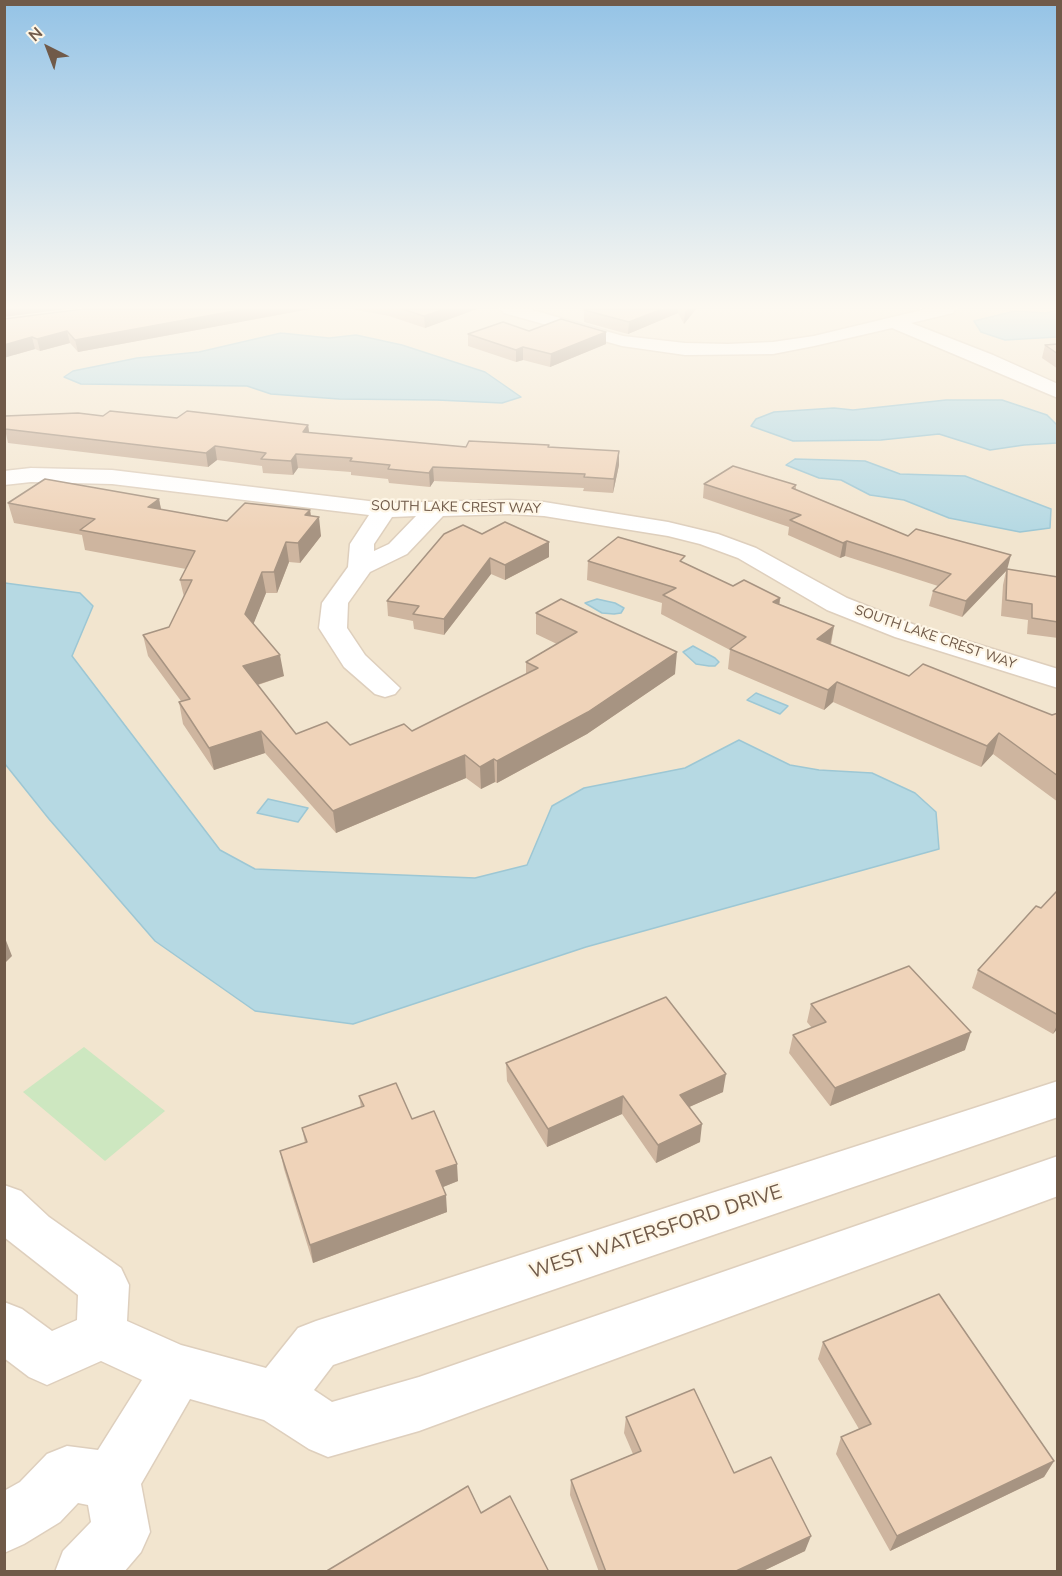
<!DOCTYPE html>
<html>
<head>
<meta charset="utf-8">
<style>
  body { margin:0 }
  #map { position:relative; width:1062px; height:1576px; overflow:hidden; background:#fbf2e0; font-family:"Nunito Sans",sans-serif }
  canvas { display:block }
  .frame { position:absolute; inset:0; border:6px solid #705a49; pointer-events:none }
  .north { position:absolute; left:18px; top:18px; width:60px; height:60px; -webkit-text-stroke:4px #fef6e6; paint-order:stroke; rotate:318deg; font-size:16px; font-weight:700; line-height:24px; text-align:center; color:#705a49 }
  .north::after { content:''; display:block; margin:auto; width:21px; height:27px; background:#705a49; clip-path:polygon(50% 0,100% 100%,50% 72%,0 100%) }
</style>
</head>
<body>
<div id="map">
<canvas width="1062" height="1576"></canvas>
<div class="frame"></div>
<div class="north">N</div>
</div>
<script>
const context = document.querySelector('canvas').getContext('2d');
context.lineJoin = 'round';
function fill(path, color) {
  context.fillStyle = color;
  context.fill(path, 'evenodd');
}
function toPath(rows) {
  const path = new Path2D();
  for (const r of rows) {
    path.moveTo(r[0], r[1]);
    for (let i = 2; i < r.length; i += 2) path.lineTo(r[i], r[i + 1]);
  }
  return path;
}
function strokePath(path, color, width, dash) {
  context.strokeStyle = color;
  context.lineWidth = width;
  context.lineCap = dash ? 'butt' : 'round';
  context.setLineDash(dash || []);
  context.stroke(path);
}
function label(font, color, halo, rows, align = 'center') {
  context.font = font + ' "Nunito Sans",sans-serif';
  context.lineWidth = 4.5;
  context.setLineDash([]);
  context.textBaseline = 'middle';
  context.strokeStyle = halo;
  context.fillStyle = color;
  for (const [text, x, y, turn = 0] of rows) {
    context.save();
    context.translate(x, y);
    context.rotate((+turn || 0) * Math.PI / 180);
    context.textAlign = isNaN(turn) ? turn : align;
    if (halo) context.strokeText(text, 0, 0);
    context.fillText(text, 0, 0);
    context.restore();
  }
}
fill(toPath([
  [5,309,1057,309,1057,1571,5,1572]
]), '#f2e5cf');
fill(toPath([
  [84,1047,165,1111,105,1161,23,1092]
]), '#cde7c0');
const water = toPath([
  [1057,310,1057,337,1005,340,981,332,974,321,1015,311,1046,313,1057,310],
  [281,333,329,338,356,335,402,345,485,372,521,397,502,403,437,400,339,399,271,394,247,386,81,384,64,377,73,371,137,358,199,352,281,333],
  [946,400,1002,400,1047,415,1057,425,1057,443,1024,445,990,450,939,434,881,440,793,441,751,426,756,419,774,412,834,408,853,410,946,400],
  [795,459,865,461,900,474,965,476,1051,509,1050,528,1020,532,949,518,904,500,870,495,841,480,819,478,786,465,795,459],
  [5,583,80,593,93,606,72,656,220,850,255,869,475,878,527,865,552,806,584,788,685,768,739,740,790,765,819,770,872,773,915,793,936,812,939,849,586,947,353,1024,255,1011,155,941,49,819,5,764,5,583],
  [597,599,615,603,624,608,621,613,614,614,602,613,585,603,597,599],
  [693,646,715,658,719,662,715,666,709,666,696,664,683,652,693,646],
  [756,693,788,706,780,714,747,700,756,693],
  [268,799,308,808,298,822,257,813,268,799]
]);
fill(water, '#b6d9e3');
strokePath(water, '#9dc7d4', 1.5);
const minor = toPath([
  [501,309,529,309,623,336,685,343,728,344,773,342,814,336,926,309,955,309,953,313,911,323,993,355,1058,384,1058,398,892,328,814,346,773,354,685,355,622,346,504,313,501,309],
  [31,468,112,470,385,503,509,500,544,502,668,522,718,534,756,548,847,598,915,625,1058,669,1058,688,895,637,827,610,738,558,700,544,668,536,544,516,509,514,443,516,407,554,370,572,348,603,347,628,365,655,400,688,395,694,385,697,375,694,344,667,319,628,322,603,348,567,350,544,369,515,112,484,31,482,4,485,4,471,31,468],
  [416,516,389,544,374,551,374,544,392,517,416,516],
  [1058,1081,1058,1117,333,1365,314,1390,332,1402,419,1377,1058,1156,1058,1196,419,1431,328,1457,309,1449,264,1420,190,1399,141,1484,150,1532,141,1552,124,1572,55,1572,63,1551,91,1522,88,1505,78,1503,60,1522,24,1544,4,1553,4,1491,20,1482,47,1454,67,1446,98,1450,142,1380,101,1361,47,1385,29,1377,4,1358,4,1302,22,1309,52,1331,77,1320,78,1295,4,1237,4,1185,21,1191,49,1217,121,1268,129,1285,127,1321,181,1345,266,1368,298,1328,316,1321,1058,1081]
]);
strokePath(minor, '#decfbd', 3);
fill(minor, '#fff');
fill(toPath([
  [83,309,310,309,78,352,70,343,40,351,35,349,14,355,4,319],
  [351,309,477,309,425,328,389,316],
  [587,309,696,309,684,324,678,313,628,334,584,322,584,310],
  [529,331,606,332,606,344,550,367,523,360,516,362,468,346,468,334],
  [1058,344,1058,369,1042,358,1045,345],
  [103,416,177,418,308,425,309,433,466,447,549,447,619,465,613,493,583,491,584,488,434,481,430,487,389,483,388,479,351,475,351,472,298,468,293,475,263,473,262,466,217,460,208,467,8,443,5,429],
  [704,484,796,485,796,490,908,536,1007,569,1058,577,1058,638,1027,634,1028,620,1001,616,1003,585,1006,571,962,617,929,606,933,591,938,586,845,556,840,558,788,535,789,527,703,498],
  [159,499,161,510,227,521,310,510,311,516,321,536,300,563,289,562,277,593,266,593,253,624,284,676,258,685,296,734,350,745,412,731,526,674,526,662,557,644,536,634,536,613,675,674,587,734,497,783,495,782,481,789,466,778,336,833,265,753,214,770,183,724,179,702,181,701,148,656,143,635,169,627,184,597,180,580,186,569,85,550,82,535,14,523,8,503],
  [482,534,549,557,505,580,491,574,444,635,414,629,413,621,388,616,387,601],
  [588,561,685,563,733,586,780,598,779,604,834,626,831,645,909,676,1052,715,1058,713,1058,802,993,754,981,767,833,702,824,710,728,669,730,650,661,614,662,603,587,580],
  [1058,892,1058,1028,1053,1034,972,988,978,970],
  [811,1004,965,1050,830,1106,789,1053,793,1035,812,1028,807,1022],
  [506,1063,723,1092,689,1107,700,1142,656,1163,622,1114,547,1147,507,1081],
  [359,1096,412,1119,458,1181,443,1187,447,1212,313,1263,284,1169,280,1151,305,1143,302,1128,361,1107],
  [823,1342,1054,1461,1044,1477,890,1551,836,1454,841,1437,859,1429,818,1359],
  [626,1417,734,1473,805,1551,761,1572,599,1572,570,1495,571,1480,633,1454,624,1433]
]), '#ceb59f');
fill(toPath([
  [4,309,67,309,4,317],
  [245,309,310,309,78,352,75,340],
  [445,309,477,309,425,328,424,316],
  [662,309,678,309,678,313,628,334,629,322],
  [688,309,696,309,684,324,685,312],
  [67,331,70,343,40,351,37,339],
  [606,332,606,344,550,367,551,354],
  [32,337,35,349,14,355,4,358,4,345],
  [523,347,523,360,516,362,516,350],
  [308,425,310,439,303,432],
  [215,446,217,460,208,467,206,453],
  [619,451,619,465,613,493,614,479],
  [296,454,298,468,293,475,291,461],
  [433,467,434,481,430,487,429,473],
  [159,499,163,519,148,507],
  [310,510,312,525,319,517,321,536,300,563,298,543,305,515],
  [847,541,845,556,840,558,843,543],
  [286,542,289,562,277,593,274,572],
  [549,542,549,557,505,580,505,565],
  [1011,555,1007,570,962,617,966,601],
  [490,558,491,574,444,635,444,619],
  [262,572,266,593,249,635,245,614],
  [780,598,778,617,773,602],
  [834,626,830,645,817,639],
  [677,652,675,674,587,734,497,783,497,761],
  [280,655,284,676,247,688,243,666],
  [837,682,833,702,824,710,828,690],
  [261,731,265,753,214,770,209,748],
  [999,733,993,754,981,767,987,746],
  [465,755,466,778,336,833,333,811],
  [494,759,495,782,481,789,480,767],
  [5,938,12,956,4,964,4,939],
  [1058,1023,1058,1028,1053,1034],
  [971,1032,965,1050,830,1106,835,1088],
  [726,1074,723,1092,678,1112,680,1095],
  [623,1096,622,1114,547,1147,548,1129],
  [702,1124,700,1142,656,1163,658,1145],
  [457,1164,458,1181,438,1189,436,1171],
  [446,1195,447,1212,313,1263,310,1245],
  [1054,1461,1044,1477,890,1551,897,1536],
  [811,1536,805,1551,761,1572,734,1572]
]), '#a79482');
const building = toPath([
  [83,309,245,309,75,340,67,331,37,339,32,337,4,345,4,319,83,309],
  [402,309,445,309,424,316,402,309],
  [587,309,662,309,629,322,584,310,587,309],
  [561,319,606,332,551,354,523,347,516,350,468,334,503,322,529,331,561,319],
  [1058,344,1058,354,1045,345,1058,344],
  [110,411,177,418,187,411,308,425,303,432,466,447,469,441,549,445,548,447,619,451,614,479,584,477,585,474,433,467,429,473,388,469,390,465,350,461,352,458,296,454,291,461,261,459,266,453,215,446,206,453,5,429,5,416,78,413,103,416,110,411],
  [733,466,796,485,792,488,908,536,916,529,1011,555,966,601,933,591,951,574,847,541,843,543,790,520,801,515,704,484,733,466],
  [45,479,159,499,148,507,227,521,245,503,310,510,305,515,319,517,298,543,286,542,274,572,262,572,245,614,280,655,243,666,296,734,327,722,350,745,404,724,412,731,538,668,526,662,577,632,536,613,561,599,677,652,588,712,497,761,494,759,480,767,465,755,333,811,261,731,209,748,179,702,190,699,143,635,169,627,192,580,180,580,195,551,80,530,95,519,8,503,45,479],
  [505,522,549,542,505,565,490,558,444,619,413,614,419,606,387,601,444,534,463,525,482,534,505,522],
  [618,537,685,556,680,561,733,586,744,580,780,598,773,602,834,626,817,639,909,676,923,664,1052,715,1058,713,1058,776,999,733,987,746,837,682,828,690,730,649,746,637,663,595,676,588,588,561,618,537],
  [1007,569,1058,577,1058,622,1032,618,1032,604,1006,600,1007,569],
  [1056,892,1058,892,1058,1015,978,970,1036,906,1041,908,1056,892],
  [909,966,971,1032,835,1088,793,1035,826,1022,811,1004,909,966],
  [666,997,726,1074,680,1095,702,1124,658,1145,623,1096,548,1129,506,1063,666,997],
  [396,1083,412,1119,434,1111,457,1164,436,1171,446,1195,310,1245,280,1151,307,1142,302,1128,364,1106,359,1096,396,1083],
  [939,1294,1054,1461,897,1536,841,1437,871,1424,823,1342,939,1294],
  [694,1389,734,1473,771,1457,811,1536,734,1572,606,1572,571,1480,641,1451,626,1417,694,1389],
  [468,1486,481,1513,510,1496,548,1570,546,1572,325,1572,468,1486]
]);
fill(building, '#efd3b9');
strokePath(building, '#a79482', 1.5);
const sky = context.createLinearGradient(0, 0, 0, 530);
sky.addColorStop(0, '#94c3e6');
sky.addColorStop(0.58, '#fdf9f1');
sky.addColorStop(1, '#fdf9f100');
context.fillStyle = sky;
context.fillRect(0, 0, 1062, 530);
label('14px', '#705a49', '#fef6e6', [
  ["SOUTH LAKE CREST WAY",456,508,1],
  ["SOUTH LAKE CREST WAY",935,638,19]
]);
label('20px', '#705a49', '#fef6e6', [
  ["WEST WATERSFORD DRIVE",656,1233,-18]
]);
</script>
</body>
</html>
